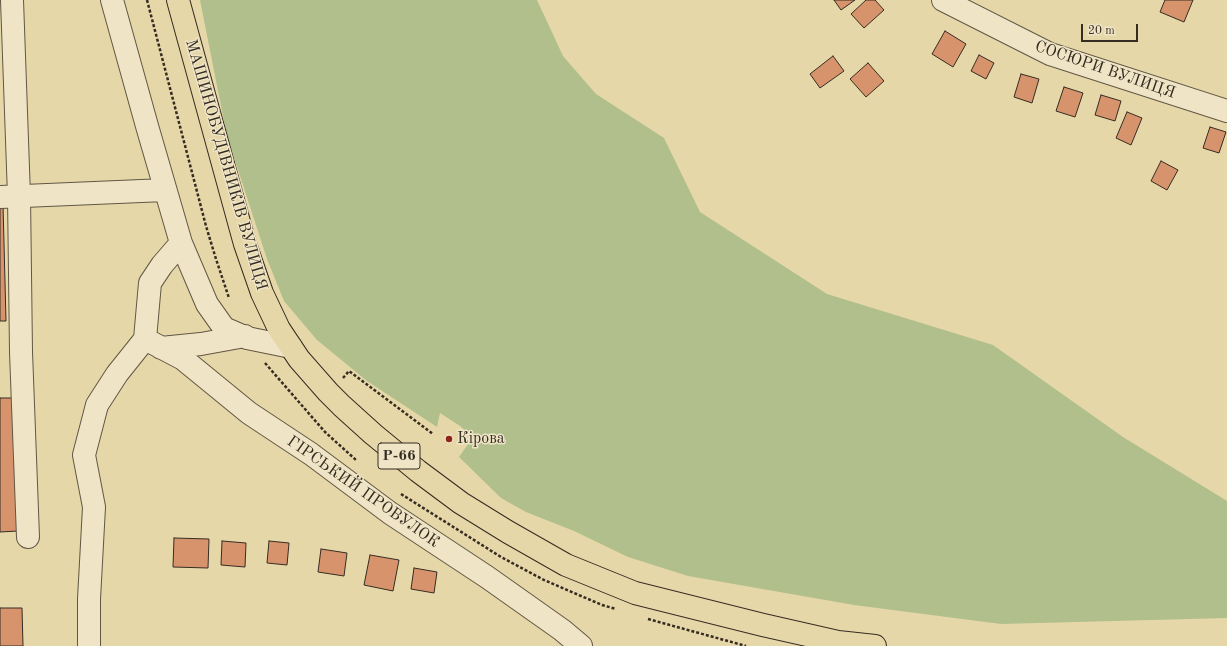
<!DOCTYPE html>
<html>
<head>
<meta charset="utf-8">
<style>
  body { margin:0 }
  #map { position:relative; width:1227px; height:646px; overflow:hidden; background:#e6d7a8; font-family:"Old Standard TT",serif }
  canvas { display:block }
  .scale { position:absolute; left:1081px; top:24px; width:57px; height:18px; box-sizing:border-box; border:2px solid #352c22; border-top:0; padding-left:5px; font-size:12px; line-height:14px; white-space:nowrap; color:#352c22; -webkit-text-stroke:3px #efe5c6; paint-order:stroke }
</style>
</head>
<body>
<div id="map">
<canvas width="1227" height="646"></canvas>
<div class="scale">20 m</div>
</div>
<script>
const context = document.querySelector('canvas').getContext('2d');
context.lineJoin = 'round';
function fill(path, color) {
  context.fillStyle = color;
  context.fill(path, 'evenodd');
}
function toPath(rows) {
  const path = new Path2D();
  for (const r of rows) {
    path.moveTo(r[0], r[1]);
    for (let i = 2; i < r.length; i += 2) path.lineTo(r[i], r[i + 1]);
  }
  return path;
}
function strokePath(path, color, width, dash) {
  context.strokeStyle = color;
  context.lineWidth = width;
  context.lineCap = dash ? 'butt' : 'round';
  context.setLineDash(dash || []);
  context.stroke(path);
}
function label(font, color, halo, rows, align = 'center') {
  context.font = font + ' "Old Standard TT",serif';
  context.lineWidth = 3;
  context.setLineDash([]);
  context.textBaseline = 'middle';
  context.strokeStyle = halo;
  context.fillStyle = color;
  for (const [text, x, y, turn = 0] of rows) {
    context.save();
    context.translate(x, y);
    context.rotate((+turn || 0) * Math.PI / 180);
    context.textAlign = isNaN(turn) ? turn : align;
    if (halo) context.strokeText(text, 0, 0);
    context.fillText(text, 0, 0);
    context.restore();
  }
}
fill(toPath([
  [200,0,537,0,563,56,596,94,664,138,700,212,827,294,993,345,1123,437,1227,501,1227,618,1001,624,854,605,688,576,628,557,574,531,526,512,501,498,459,457,473,437,460,426,440,413,437,427,367,381,317,340,284,301,267,259,227,136]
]), '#b0bf8c');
const building = toPath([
  [834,0,855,0,841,10,834,0],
  [866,0,875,0,884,10,864,28,851,14,866,0],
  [1165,0,1193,0,1184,22,1160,12,1165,0],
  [945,31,966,44,953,67,932,54,945,31],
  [979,55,994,63,986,79,971,71,979,55],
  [833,56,844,71,820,88,810,74,833,56],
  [868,63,884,81,866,97,850,79,868,63],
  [1021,74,1039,79,1032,103,1014,97,1021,74],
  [1064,87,1083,93,1075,117,1056,111,1064,87],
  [1101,95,1121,101,1115,121,1095,115,1101,95],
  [1127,112,1142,118,1131,145,1116,138,1127,112],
  [1210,127,1226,132,1219,153,1203,148,1210,127],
  [1161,161,1178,170,1167,190,1151,181,1161,161],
  [0,204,3,204,6,321,0,321,0,204],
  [0,398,12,398,18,531,0,532,0,398],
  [174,538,209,539,208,568,173,567,174,538],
  [222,541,246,543,245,567,221,565,222,541],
  [269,541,289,543,287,565,267,563,269,541],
  [321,549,347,553,344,576,318,572,321,549],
  [370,555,399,560,393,591,364,585,370,555],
  [414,568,437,572,434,593,411,589,414,568],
  [0,608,22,608,23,646,0,646,0,608]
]);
fill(building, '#d7946c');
strokePath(building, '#352c22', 1);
const minor = toPath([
  [12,0,19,196,21,352,28,537],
  [112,0,147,126,181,243,207,304,224,328,247,338,291,347],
  [943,0,1050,54,1227,111],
  [0,197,165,190],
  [145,339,183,359,249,413,311,454,390,513,487,577,562,630,581,646],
  [161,348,201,344,245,336],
  [89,646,89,599,94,507,84,455,97,405,117,374,145,339,150,283,162,265,181,243]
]);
const major = toPath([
  [178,0,245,244,262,293,279,329,299,359,328,392,342,406,373,434,418,471,461,503,508,532,566,565,635,593,763,625,838,642,875,646]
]);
strokePath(minor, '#615744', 24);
strokePath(major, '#352c22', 24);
strokePath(toPath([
  [147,0,206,226,216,259,229,298],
  [265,363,325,432,356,460],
  [343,378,349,371,433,434],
  [401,494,501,557,544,580,602,605,616,609],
  [648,619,746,646]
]), '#352c22', 2.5, [3, 2]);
strokePath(minor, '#efe5c6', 22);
strokePath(major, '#e6d7a8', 22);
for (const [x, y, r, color] of [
  [449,439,4,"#8f2418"]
]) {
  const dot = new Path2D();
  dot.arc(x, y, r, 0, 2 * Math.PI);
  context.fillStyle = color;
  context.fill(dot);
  strokePath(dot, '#efe5c6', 1.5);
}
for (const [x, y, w] of [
  [399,456,42]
]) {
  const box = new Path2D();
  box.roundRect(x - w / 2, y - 13, w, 26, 3);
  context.fillStyle = '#efe5c6';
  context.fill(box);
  strokePath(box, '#352c22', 1);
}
label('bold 15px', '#352c22', null, [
  ["Р-66",399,456]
]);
label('16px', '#352c22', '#efe5c6', [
  ["СОСЮРИ ВУЛИЦЯ",1105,70,19],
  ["МАШИНОБУДІВНИКІВ ВУЛИЦЯ",226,165,74],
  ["ГІРСЬКИЙ ПРОВУЛОК",363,492,35]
]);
label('16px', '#352c22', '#efe5c6', [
  ["Кірова",457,439]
], 'left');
</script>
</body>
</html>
